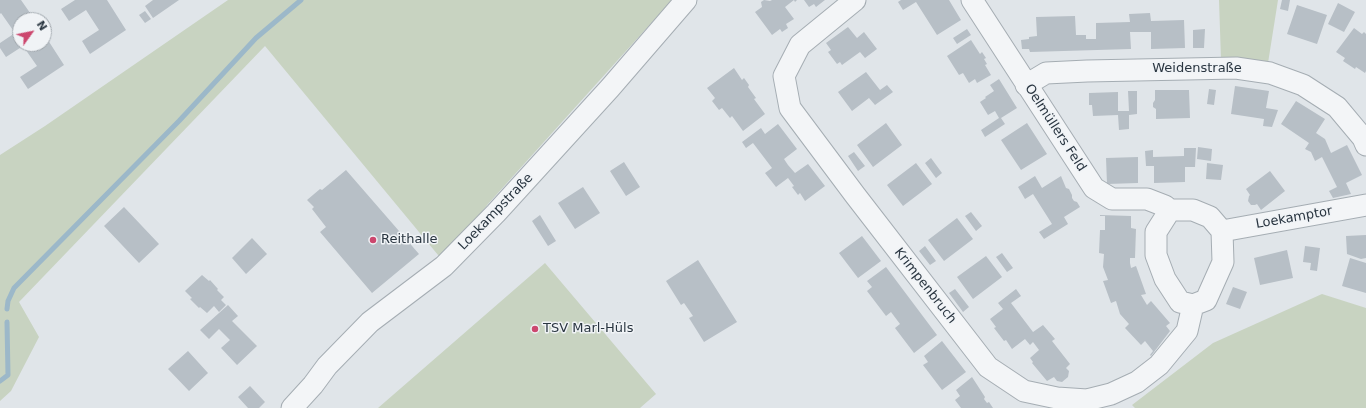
<!DOCTYPE html>
<html>
<head>
<meta charset="utf-8">
<style>
  body { margin:0 }
  #map { position:relative; width:1366px; height:408px; overflow:hidden; background:#e0e5e9; font-family:"DejaVu Sans",sans-serif }
  canvas { display:block }
  .north { position:absolute; left:12px; top:12px; width:40px; height:40px; box-sizing:border-box; background:#f0f3f6; border:1px solid #a0a7ad; border-radius:50%; rotate:57deg; font-size:11px; font-weight:700; line-height:16px; text-align:center; color:#293540 }
  .north::after { content:''; display:block; margin:auto; width:14px; height:18px; background:#cc476e; clip-path:polygon(50% 0,100% 100%,50% 72%,0 100%) }
</style>
</head>
<body>
<div id="map">
<canvas width="1366" height="408"></canvas>
<div class="north">N</div>
</div>
<script>
const context = document.querySelector('canvas').getContext('2d');
context.lineJoin = 'round';
function fill(path, color) {
  context.fillStyle = color;
  context.fill(path, 'evenodd');
}
function toPath(rows) {
  const path = new Path2D();
  for (const r of rows) {
    path.moveTo(r[0], r[1]);
    for (let i = 2; i < r.length; i += 2) path.lineTo(r[i], r[i + 1]);
  }
  return path;
}
function strokePath(path, color, width, dash) {
  context.strokeStyle = color;
  context.lineWidth = width;
  context.lineCap = dash ? 'butt' : 'round';
  context.setLineDash(dash || []);
  context.stroke(path);
}
function label(font, color, halo, rows, align = 'center') {
  context.font = font + ' "DejaVu Sans",sans-serif';
  context.lineWidth = 3;
  context.setLineDash([]);
  context.textBaseline = 'middle';
  context.strokeStyle = halo;
  context.fillStyle = color;
  for (const [text, x, y, turn = 0] of rows) {
    context.save();
    context.translate(x, y);
    context.rotate((+turn || 0) * Math.PI / 180);
    context.textAlign = isNaN(turn) ? turn : align;
    if (halo) context.strokeText(text, 0, 0);
    context.fillText(text, 0, 0);
    context.restore();
  }
}
fill(toPath([
  [228,0,672,0,488,204,443,261,265,46,19,302,39,337,11,391,0,401,0,155,45,126],
  [1219,0,1278,0,1268,63,1221,60],
  [545,263,656,394,640,408,378,408],
  [1322,294,1366,308,1366,408,1135,408,1132,405,1213,343]
]), '#c8d3c1');
strokePath(toPath([
  [7,309,8,301,14,288,179,121,256,38,301,0],
  [0,381,8,375,7,322]
]), '#9cb8c9', 5);
fill(toPath([
  [0,0,21,0,35,20,20,20,20,44,44,44,44,34,64,65,28,89,20,77,37,66,23,46,6,57,0,48,0,43,15,33,1,13,0,14],
  [75,0,107,0,126,30,90,54,82,41,99,30,86,10,69,21,61,9],
  [153,0,179,0,153,18,145,6],
  [764,0,770,1,772,0,797,0,795,2,794,0,785,7,794,19,786,24,788,28,782,32,780,29,772,35,755,12,762,7,761,2],
  [804,0,825,0,816,7,814,4,809,7],
  [901,0,949,0,961,20,937,35,916,2,903,10,898,2],
  [1282,0,1290,0,1288,11,1280,9],
  [1338,3,1355,12,1344,32,1328,24],
  [1297,5,1327,15,1317,44,1287,34],
  [145,11,151,19,145,23,139,15],
  [1150,13,1151,21,1184,20,1185,48,1151,49,1151,32,1130,32,1131,49,1030,52,1029,49,1022,49,1021,40,1029,39,1029,37,1037,36,1036,17,1075,16,1076,35,1086,35,1086,39,1096,39,1096,23,1130,22,1129,14],
  [848,27,857,38,864,32,877,49,865,58,860,52,842,65,840,62,837,64,828,52,831,50,826,43],
  [1354,28,1362,34,1364,32,1366,34,1366,71,1365,73,1356,67,1355,69,1343,61,1345,58,1336,52],
  [967,29,971,35,957,44,953,38],
  [1205,29,1204,48,1193,48,1193,30],
  [971,40,980,54,982,52,986,58,984,59,987,64,985,65,991,75,977,83,975,79,969,83,963,73,959,75,947,56],
  [734,68,742,80,744,78,749,85,748,87,756,98,754,99,765,114,743,131,732,116,730,118,722,108,719,110,712,101,715,98,707,88],
  [866,72,880,90,887,85,893,92,875,105,869,98,852,111,838,92],
  [999,79,1017,108,1001,118,1005,124,985,137,981,130,999,118,995,111,988,115,980,102,986,98,985,97,994,91,990,85],
  [1235,86,1269,91,1266,108,1278,110,1272,127,1263,126,1264,119,1231,114],
  [1209,89,1216,90,1214,105,1207,104],
  [1155,90,1189,90,1190,118,1156,119,1156,109,1153,107,1153,103,1155,100],
  [1128,91,1137,91,1137,114,1129,115,1129,129,1119,130,1118,115,1093,116,1092,105,1089,105,1089,93,1118,92,1118,111,1129,111],
  [1296,101,1325,119,1316,133,1325,139,1331,153,1347,145,1362,175,1346,183,1351,194,1333,198,1329,191,1337,187,1322,157,1315,161,1311,152,1305,149,1309,143,1281,124],
  [886,123,902,145,873,167,857,145],
  [1027,123,1047,154,1021,170,1001,140],
  [778,124,797,149,784,159,788,165,795,173,808,164,825,186,805,201,800,193,798,195,792,187,794,186,788,178,776,187,765,173,772,168,753,143,746,148,742,142,761,128,765,134],
  [1198,147,1212,149,1211,161,1197,159],
  [1184,148,1196,148,1195,167,1185,167,1185,182,1154,183,1154,166,1146,166,1145,151,1153,150,1153,157,1184,156],
  [854,152,865,166,858,171,848,156],
  [1138,157,1138,183,1107,184,1106,158],
  [931,158,942,173,936,178,925,163],
  [624,162,640,187,626,196,610,171],
  [916,163,932,184,903,206,887,185],
  [1207,163,1223,165,1221,180,1206,179],
  [346,170,419,254,372,293,320,232,326,227,312,209,314,207,307,200,320,189,322,190],
  [1270,171,1285,191,1261,210,1257,204,1255,205,1251,205,1248,201,1249,196,1250,195,1246,189],
  [1035,176,1042,188,1061,176,1066,188,1069,189,1072,195,1072,198,1074,201,1077,202,1080,207,1064,217,1068,224,1044,239,1039,232,1052,224,1033,194,1025,199,1018,187],
  [583,187,600,213,575,229,558,203],
  [124,207,159,244,139,263,104,226],
  [971,212,982,226,976,231,965,216],
  [540,215,556,241,548,246,532,221],
  [1100,215,1131,216,1131,228,1136,229,1135,258,1130,258,1130,263,1131,268,1136,266,1146,294,1141,295,1147,305,1151,301,1170,323,1166,326,1170,331,1151,356,1150,355,1153,351,1145,341,1141,345,1125,328,1129,324,1120,314,1116,301,1111,303,1103,281,1108,280,1103,267,1104,254,1099,253,1100,230,1105,230,1105,216,1100,216],
  [957,218,973,239,944,261,928,240],
  [1366,235,1366,258,1361,259,1347,254,1346,236],
  [862,236,881,261,858,278,839,253],
  [252,238,267,254,246,274,232,258],
  [925,246,936,261,930,265,919,251],
  [1305,246,1320,248,1317,271,1310,270,1311,263,1303,262],
  [1287,250,1293,278,1260,285,1254,258],
  [1002,253,1013,268,1007,272,996,257],
  [986,256,1002,277,973,299,957,277],
  [1350,258,1366,263,1366,293,1342,286],
  [698,260,737,322,704,342,689,318,693,316,684,303,681,305,666,281],
  [886,267,937,335,914,353,895,328,900,324,891,312,886,316,867,291,872,287,867,281],
  [202,275,209,281,210,280,218,289,217,290,224,297,221,300,226,305,219,312,214,306,207,313,200,307,199,308,190,299,192,298,185,291],
  [1233,287,1247,292,1240,309,1226,304],
  [955,289,969,307,963,312,949,293],
  [1016,289,1021,296,1011,303,1033,332,1043,325,1055,339,1052,341,1070,364,1066,368,1069,371,1068,377,1062,382,1057,381,1054,377,1047,381,1032,363,1033,362,1030,358,1039,350,1033,342,1030,345,1025,339,1012,349,1006,340,1004,341,994,328,996,327,990,319,1003,309,998,303],
  [228,305,238,316,232,321,257,346,237,365,221,348,230,340,219,329,209,339,200,330],
  [942,341,966,372,942,390,923,365,928,362,924,356],
  [188,351,208,373,189,391,168,369],
  [972,377,985,397,984,399,987,403,989,402,993,408,961,408,955,400,960,396,956,390],
  [250,386,265,402,259,408,248,408,238,397]
]), '#b7bfc6');
const street = toPath([
  [855,0,800,45,784,76,790,108,855,195,988,367,1024,391,1057,398,1087,400,1111,394,1137,382,1159,365,1187,331,1193,305],
  [972,0,1094,188,1112,199,1147,199,1165,206,1170,210],
  [1026,85,1046,73,1087,71,1236,68,1270,73,1303,85,1337,107,1363,138,1366,145],
  [1170,210,1193,210,1210,217,1222,231,1223,262,1206,300,1193,305,1180,302,1165,279,1156,255,1156,232,1170,210],
  [1222,231,1366,205],
  [292,408,313,385,327,366,370,322,444,266,496,213,610,88,686,0]
]);
strokePath(street, '#a5adb3', 23);
strokePath(street, '#f3f5f7', 21);
for (const [x, y, r, color] of [
  [373,240,4,"#cc476e"],
  [535,329,4,"#cc476e"]
]) {
  const dot = new Path2D();
  dot.arc(x, y, r, 0, 2 * Math.PI);
  context.fillStyle = color;
  context.fill(dot);
  strokePath(dot, '#f0f3f6', 1.5);
}
label('13px', '#293540', '#f0f3f6', [
  ["Weidenstraße",1197,69],
  ["Oelmüllers Feld",1055,128,57],
  ["Loekampstraße",496,212,-46],
  ["Loekamptor",1294,218,-10],
  ["Krimpenbruch",925,286,52]
]);
label('13px', '#293540', '#f0f3f6', [
  ["Reithalle",381,240],
  ["TSV Marl-Hüls",543,329]
], 'left');
</script>
</body>
</html>
